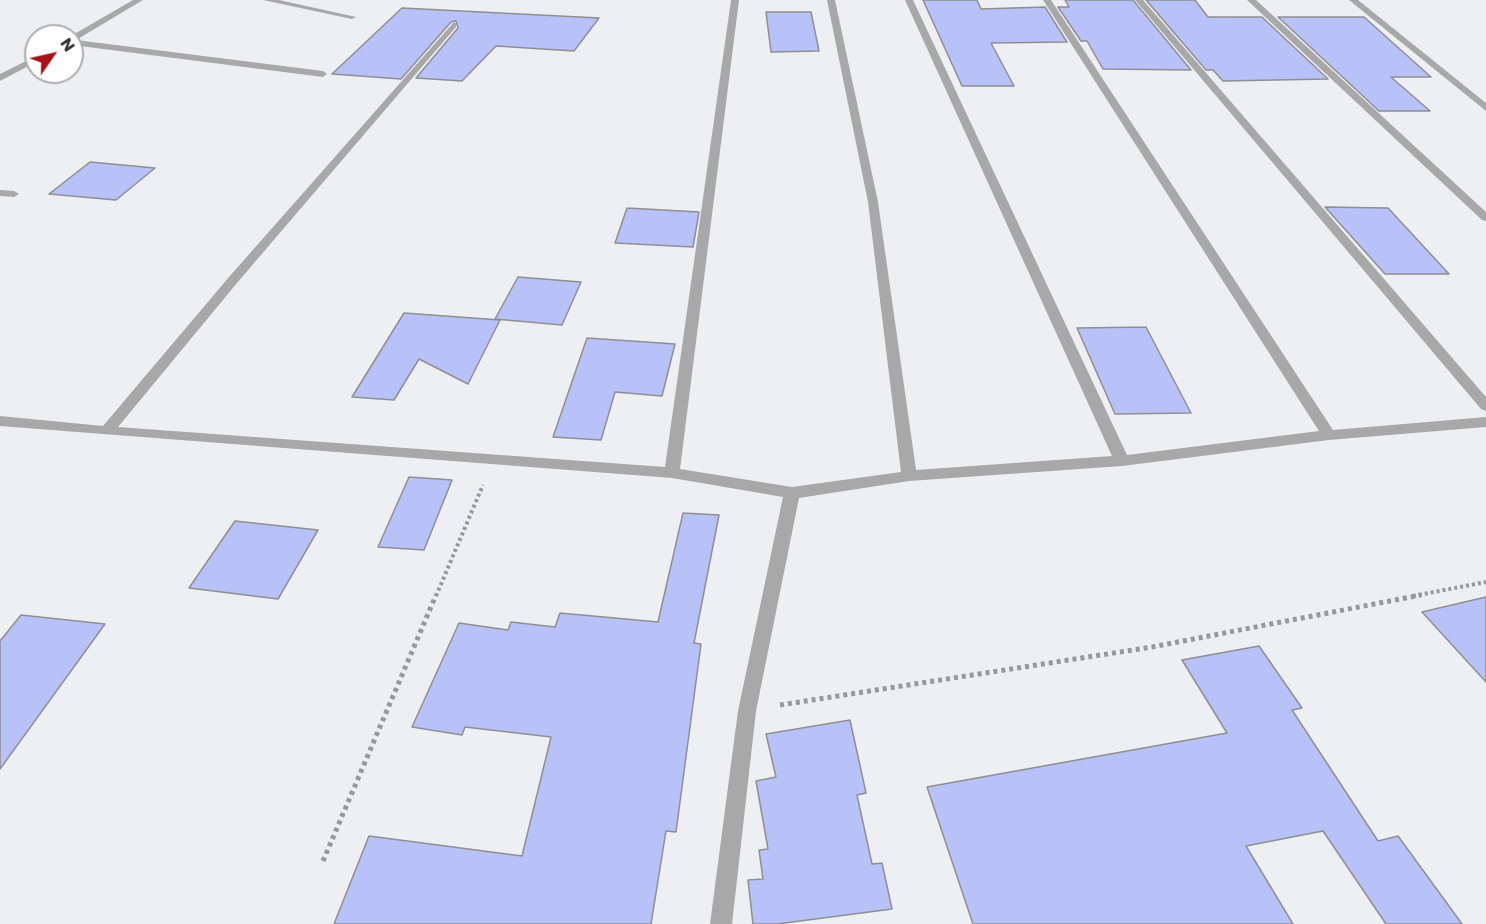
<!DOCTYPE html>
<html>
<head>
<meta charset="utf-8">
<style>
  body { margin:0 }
  #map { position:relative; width:1486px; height:924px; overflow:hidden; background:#eeeff2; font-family:Poppins,sans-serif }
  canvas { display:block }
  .north { position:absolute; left:24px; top:24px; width:60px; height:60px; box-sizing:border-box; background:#fff; border:2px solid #aeaeaf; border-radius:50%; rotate:56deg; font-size:16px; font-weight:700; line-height:24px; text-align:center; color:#353537 }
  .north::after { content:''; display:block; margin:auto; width:21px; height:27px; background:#a8131a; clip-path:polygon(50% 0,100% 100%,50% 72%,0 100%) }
</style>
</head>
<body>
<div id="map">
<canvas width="1486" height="924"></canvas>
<div class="north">N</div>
</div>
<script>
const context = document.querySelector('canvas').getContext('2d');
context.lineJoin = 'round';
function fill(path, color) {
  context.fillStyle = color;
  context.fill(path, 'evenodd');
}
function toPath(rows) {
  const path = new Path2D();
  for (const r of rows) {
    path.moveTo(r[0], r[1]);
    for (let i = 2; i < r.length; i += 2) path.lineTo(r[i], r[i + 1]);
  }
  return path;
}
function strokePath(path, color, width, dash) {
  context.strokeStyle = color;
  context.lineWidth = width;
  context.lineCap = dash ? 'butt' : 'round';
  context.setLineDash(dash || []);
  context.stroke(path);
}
const building = toPath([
  [923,0,977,0,981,9,1045,7,1067,42,991,43,1014,86,962,86,923,0],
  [1065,0,1133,0,1191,70,1103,69,1087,41,1081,41,1058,7,1069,7,1065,0],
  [1146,0,1195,0,1208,17,1262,17,1328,79,1223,81,1213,70,1206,70,1146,0],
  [402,8,599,18,574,51,496,46,462,81,416,78,458,28,456,21,451,22,401,79,332,74,402,8],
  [766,12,811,12,819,51,771,52,766,12],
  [1278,17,1364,17,1431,77,1391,77,1430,111,1379,111,1278,17],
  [90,162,155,168,116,200,49,194,90,162],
  [1325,207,1388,208,1449,274,1385,274,1325,207],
  [627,208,699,212,693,247,615,243,627,208],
  [518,277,581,282,562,325,495,319,518,277],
  [404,313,500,320,468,384,419,359,394,400,352,397,404,313],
  [1146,327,1191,413,1115,414,1077,328,1146,327],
  [587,338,675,344,662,396,615,392,601,440,553,437,587,338],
  [409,477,452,480,424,550,378,547,409,477],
  [683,513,719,515,694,643,701,644,676,832,666,831,651,924,334,924,369,836,522,856,551,737,465,727,462,735,412,727,459,623,508,630,511,622,555,627,560,613,658,622,683,513],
  [235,521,318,530,278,599,189,588,235,521],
  [1486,597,1486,682,1422,612,1486,597],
  [21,615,105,624,0,769,0,641,21,615],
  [1259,646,1302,708,1292,710,1378,841,1398,836,1462,924,1386,924,1323,831,1246,846,1293,924,973,924,927,787,1227,733,1182,660,1259,646],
  [850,720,866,793,857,795,872,864,882,863,892,909,777,924,753,924,748,880,763,879,759,850,768,849,756,781,776,777,766,734,850,720]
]);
fill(building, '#b8c1f8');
strokePath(building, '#8f8f92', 1.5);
strokePath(toPath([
  [436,596,483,485],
  [1413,596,1486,582]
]), '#97989a', 4, [3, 3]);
strokePath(toPath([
  [780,705,1152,647,1421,595],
  [323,861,436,595]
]), '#97989a', 5, [4, 4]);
fill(toPath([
  [133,0,143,0,76,40,323,71,327,74,323,77,72,45,71,36,133,0],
  [263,0,279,0,356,17,352,19,263,0],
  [731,0,739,0,680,469,792,487,901,472,868,202,827,0,835,0,878,202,916,470,1112,456,905,0,913,0,1127,455,1319,431,1043,0,1051,0,1333,430,1486,417,1486,427,1329,440,1122,466,909,481,799,498,756,711,732,924,710,924,738,711,783,497,672,478,0,426,0,416,103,426,229,277,453,23,456,23,456,27,237,283,118,427,665,467,731,0],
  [1135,0,1143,0,1486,397,1486,411,1481,409,1135,0],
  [1247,0,1256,0,1486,212,1486,221,1482,220,1247,0],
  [1349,0,1358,0,1486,103,1486,111,1349,0],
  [36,56,36,62,0,81,0,74,36,56],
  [0,190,14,191,19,194,14,197,0,196,0,190]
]), '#a7a8a7');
</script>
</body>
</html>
